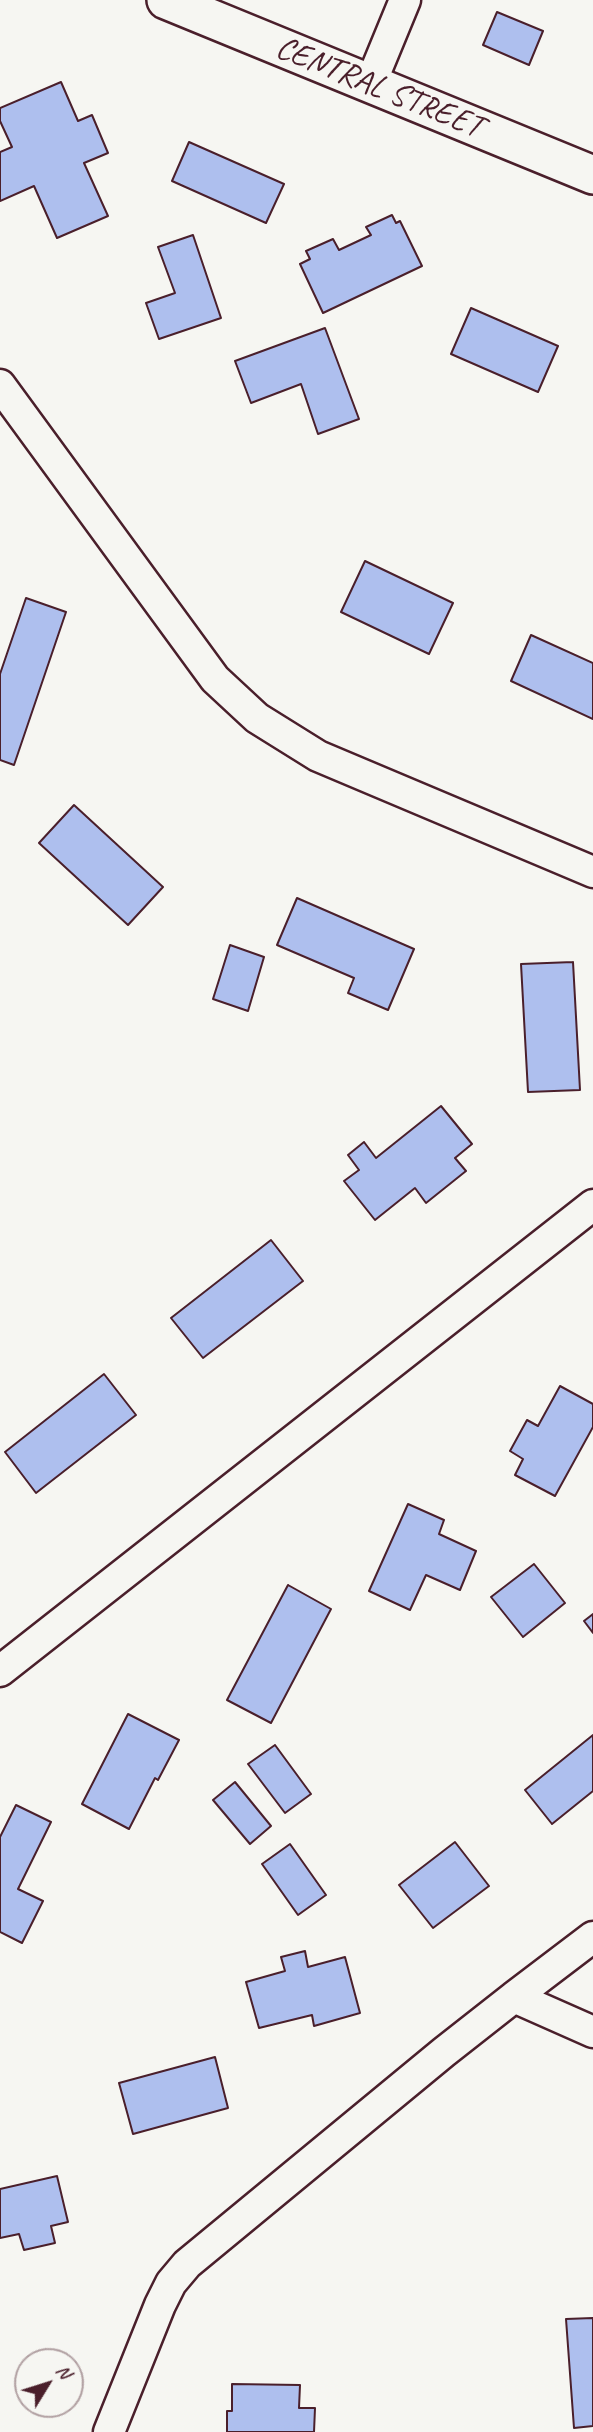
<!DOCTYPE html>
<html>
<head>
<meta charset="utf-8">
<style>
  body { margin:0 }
  #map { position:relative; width:593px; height:2432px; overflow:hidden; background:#f6f6f2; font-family:Caveat,sans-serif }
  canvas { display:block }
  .north { position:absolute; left:14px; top:2348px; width:70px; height:70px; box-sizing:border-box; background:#f6f6f2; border:2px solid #b1a0a2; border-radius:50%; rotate:52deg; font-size:19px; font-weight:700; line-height:28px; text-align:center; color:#4a1f2b }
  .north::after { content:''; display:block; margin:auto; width:24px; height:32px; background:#4a1f2b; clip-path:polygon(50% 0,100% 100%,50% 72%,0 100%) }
</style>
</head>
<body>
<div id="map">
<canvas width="593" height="2432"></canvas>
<div class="north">N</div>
</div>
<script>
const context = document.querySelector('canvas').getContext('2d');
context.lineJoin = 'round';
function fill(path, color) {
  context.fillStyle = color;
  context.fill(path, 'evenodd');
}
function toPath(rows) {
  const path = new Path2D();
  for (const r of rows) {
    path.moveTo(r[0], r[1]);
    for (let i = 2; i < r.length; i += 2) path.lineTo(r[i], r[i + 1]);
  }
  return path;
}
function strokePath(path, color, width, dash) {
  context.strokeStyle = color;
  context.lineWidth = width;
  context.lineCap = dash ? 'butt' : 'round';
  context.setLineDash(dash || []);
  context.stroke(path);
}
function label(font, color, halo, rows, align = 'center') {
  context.font = font + ' Caveat,sans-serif';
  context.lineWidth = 7;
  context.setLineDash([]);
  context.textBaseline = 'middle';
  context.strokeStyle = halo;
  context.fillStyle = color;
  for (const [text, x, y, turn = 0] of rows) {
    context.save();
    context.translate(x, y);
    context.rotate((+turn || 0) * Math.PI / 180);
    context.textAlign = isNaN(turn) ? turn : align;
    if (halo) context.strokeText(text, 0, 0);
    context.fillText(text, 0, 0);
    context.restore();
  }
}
const building = toPath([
  [497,12,543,31,529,65,483,45,497,12],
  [61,82,78,121,92,115,108,153,84,163,108,216,57,238,34,186,0,201,0,152,12,147,0,121,0,108,61,82],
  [189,142,284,184,266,223,172,181,189,142],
  [392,215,396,223,400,221,422,266,323,313,300,264,310,259,306,251,333,239,339,250,371,235,366,227,392,215],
  [193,235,221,318,159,339,146,303,175,293,158,247,193,235],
  [471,308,558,346,538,392,451,354,471,308],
  [325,328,359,419,318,434,301,384,251,403,235,361,325,328],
  [365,561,453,603,429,654,341,612,365,561],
  [26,598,66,612,14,765,0,760,0,674,26,598],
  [531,635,593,663,593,719,511,681,531,635],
  [74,805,163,887,128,925,39,843,74,805],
  [297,898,414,949,388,1010,348,993,354,978,277,945,297,898],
  [230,945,264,957,248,1011,213,999,230,945],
  [573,962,580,1090,528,1092,521,964,573,962],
  [441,1106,472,1144,455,1158,466,1171,426,1203,415,1188,375,1220,344,1181,359,1170,348,1155,364,1142,376,1158,441,1106],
  [271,1240,303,1281,203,1358,171,1318,271,1240],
  [104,1374,136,1415,36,1493,5,1452,104,1374],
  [560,1386,593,1404,593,1427,555,1496,515,1475,523,1459,510,1451,527,1420,538,1426,560,1386],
  [408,1504,444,1520,439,1534,476,1551,460,1590,426,1575,410,1610,369,1591,408,1504],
  [534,1564,565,1603,523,1637,491,1597,534,1564],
  [288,1585,331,1609,271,1723,227,1700,288,1585],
  [593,1614,593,1633,584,1621,593,1614],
  [128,1714,179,1740,158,1780,155,1778,129,1829,82,1804,128,1714],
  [593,1735,593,1791,552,1824,525,1790,593,1735],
  [275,1745,311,1794,285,1813,248,1764,275,1745],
  [235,1782,271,1826,250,1844,213,1800,235,1782],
  [16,1805,51,1822,18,1889,43,1901,22,1943,0,1932,0,1837,16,1805],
  [455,1842,489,1886,433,1928,399,1885,455,1842],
  [290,1844,326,1895,298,1915,262,1864,290,1844],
  [305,1951,308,1967,345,1957,360,2013,314,2026,312,2015,259,2028,246,1982,285,1971,281,1957,305,1951],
  [215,2057,228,2108,133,2134,119,2083,215,2057],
  [57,2176,68,2222,51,2226,55,2243,24,2250,19,2234,0,2238,0,2189,57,2176],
  [593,2318,593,2426,574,2428,566,2319,593,2318],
  [232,2384,300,2385,299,2408,315,2408,314,2432,227,2432,227,2411,232,2411,232,2384]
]);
fill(building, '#aebfee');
strokePath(building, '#4a1f2b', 2);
const minor = toPath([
  [370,85,405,0],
  [0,385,215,679,257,718,318,756,593,872],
  [0,1671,593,1205],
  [514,1997,593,1937],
  [109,2432,160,2305,171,2283,187,2264,444,2052,514,1997,593,2032]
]);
const tertiary = toPath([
  [166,0,593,175]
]);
strokePath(minor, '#4a1f2b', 35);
strokePath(tertiary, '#4a1f2b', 42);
strokePath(minor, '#f6f6f2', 30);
strokePath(tertiary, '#f6f6f2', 37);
label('33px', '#4a1f2b', '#f6f6f2', [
  ["CENTRAL STREET",379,88,22]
]);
</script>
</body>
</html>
